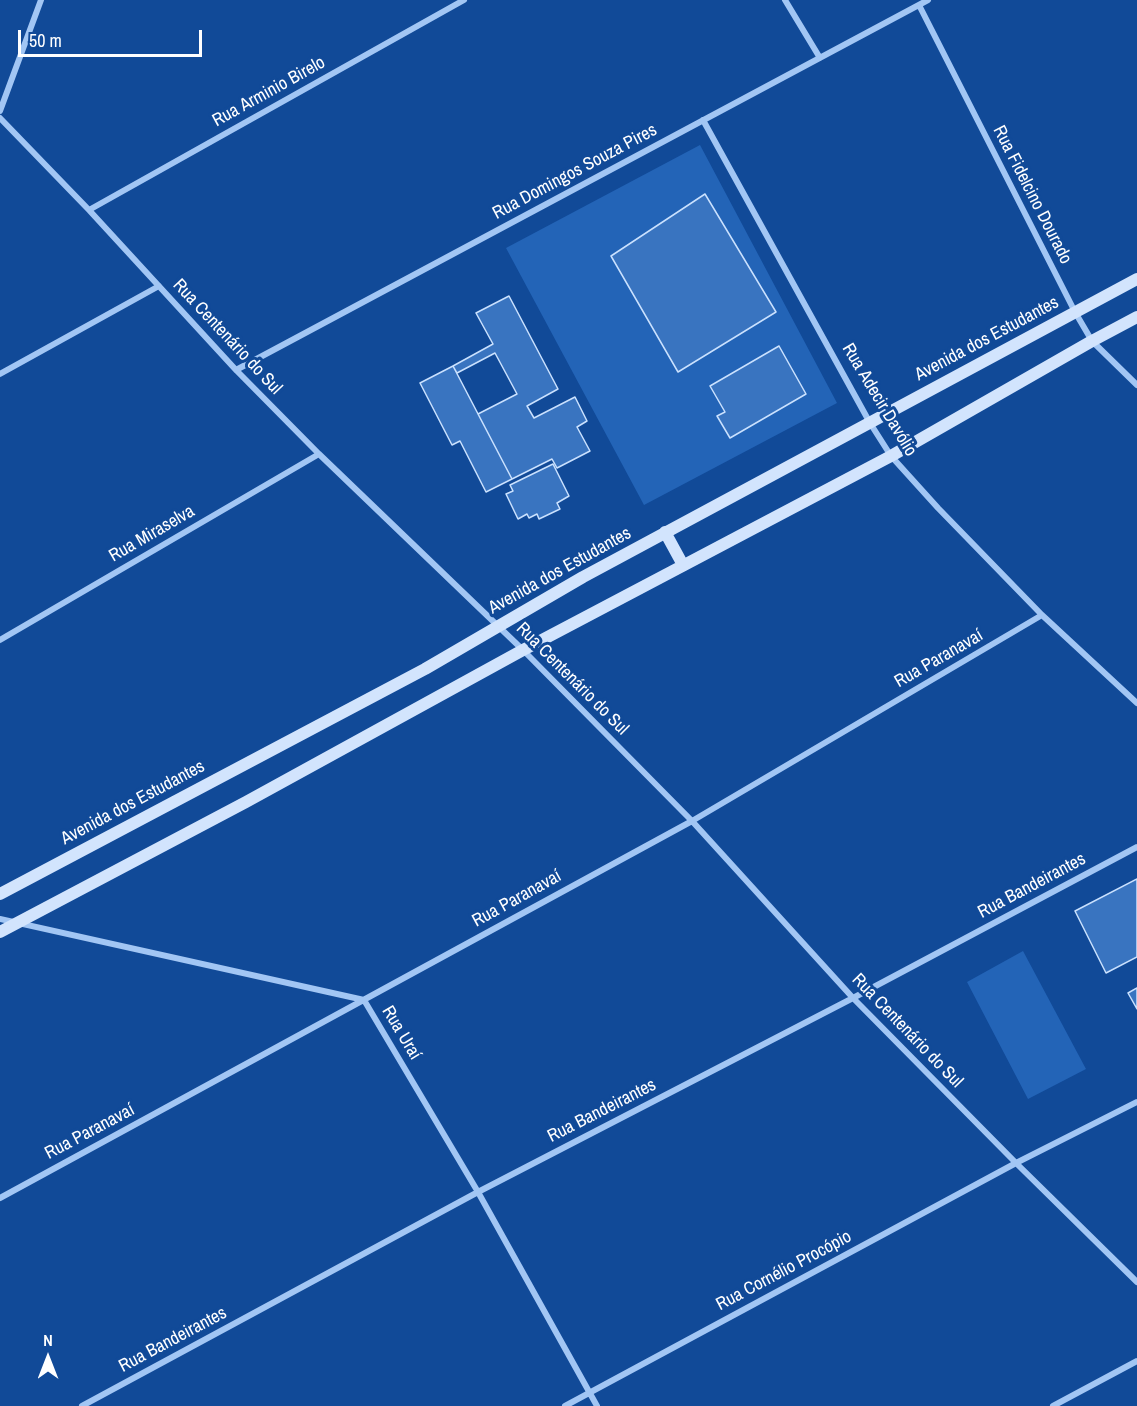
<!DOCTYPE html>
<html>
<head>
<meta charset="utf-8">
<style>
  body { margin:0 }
  #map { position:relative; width:1137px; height:1406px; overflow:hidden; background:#114a98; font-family:"Archivo Narrow",sans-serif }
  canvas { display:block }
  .north { position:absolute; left:18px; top:1328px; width:60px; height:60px; -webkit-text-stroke:4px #114a98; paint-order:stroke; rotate:0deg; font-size:16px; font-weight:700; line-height:24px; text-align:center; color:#fff }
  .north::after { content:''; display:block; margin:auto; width:21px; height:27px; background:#fff; clip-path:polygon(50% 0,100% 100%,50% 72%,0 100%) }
  .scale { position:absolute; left:18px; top:30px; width:184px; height:27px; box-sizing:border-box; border:3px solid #fff; border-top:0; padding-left:8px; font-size:18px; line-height:21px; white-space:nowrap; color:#fff; -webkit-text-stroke:4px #114a98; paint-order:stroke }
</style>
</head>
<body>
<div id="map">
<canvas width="1137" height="1406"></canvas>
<div class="north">N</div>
<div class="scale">50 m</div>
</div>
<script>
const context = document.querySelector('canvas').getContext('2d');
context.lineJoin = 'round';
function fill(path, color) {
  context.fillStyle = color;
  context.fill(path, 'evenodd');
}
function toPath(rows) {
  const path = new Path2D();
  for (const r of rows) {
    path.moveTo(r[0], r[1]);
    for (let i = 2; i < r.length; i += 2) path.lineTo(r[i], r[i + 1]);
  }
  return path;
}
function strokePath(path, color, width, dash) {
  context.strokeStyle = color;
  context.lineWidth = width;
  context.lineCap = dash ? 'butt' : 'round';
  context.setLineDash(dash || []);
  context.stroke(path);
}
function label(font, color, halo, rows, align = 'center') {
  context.font = font + ' "Archivo Narrow",sans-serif';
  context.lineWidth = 6;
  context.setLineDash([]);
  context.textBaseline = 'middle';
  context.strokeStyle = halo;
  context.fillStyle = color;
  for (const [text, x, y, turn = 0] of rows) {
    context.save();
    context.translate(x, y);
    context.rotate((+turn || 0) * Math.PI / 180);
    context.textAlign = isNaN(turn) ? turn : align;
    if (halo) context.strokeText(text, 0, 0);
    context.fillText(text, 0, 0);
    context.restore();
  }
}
fill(toPath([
  [700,145,837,403,644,505,506,248],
  [1023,951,1086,1069,1028,1099,967,982]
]), '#2364b7');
const building = toPath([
  [705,194,776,312,678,372,611,256,705,194],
  [509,296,558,389,527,406,534,418,575,397,587,421,577,427,590,451,557,468,552,459,512,479,478,414,517,394,495,353,457,373,453,366,493,344,476,313,509,296],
  [779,346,806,394,730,438,717,416,725,412,710,386,779,346],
  [453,366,512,479,486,492,460,441,452,445,420,383,453,366],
  [553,464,569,496,557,503,560,509,539,519,537,514,529,518,527,514,518,519,506,494,513,491,510,485,553,464],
  [1137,879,1137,957,1106,973,1075,911,1137,879],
  [1137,988,1137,1009,1128,993,1137,988]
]);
fill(building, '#3974c0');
strokePath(building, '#cae1fe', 1.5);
strokePath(toPath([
  [785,0,820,58],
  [919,5,1075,312,1092,341,1137,385],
  [0,111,41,0],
  [0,118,89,210,236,370,319,454,523,650,692,821,853,998,1016,1163,1137,1282],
  [703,120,870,423,891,456,938,508,1042,615,1137,703],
  [89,210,464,0],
  [236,370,928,0],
  [0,374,159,286],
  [0,640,319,454],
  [0,919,364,1000,478,1192,597,1406],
  [0,1198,692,821,1042,615],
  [82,1406,478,1192,853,998,1137,847],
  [565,1406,1016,1163,1137,1102],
  [1053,1406,1137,1361]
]), '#a2c6f4', 6);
strokePath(toPath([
  [665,532,683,565],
  [0,894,425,669,583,577,1137,279],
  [0,932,246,802,523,650,891,456,1092,341,1137,317]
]), '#d2e4fd', 12);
label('18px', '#fff', '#114a98', [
  ["Rua Arminio Birelo",269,92,-29],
  ["Rua Domingos Souza Pires",575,172,-28],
  ["Rua Fidelcino Dourado",1032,195,63],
  ["Rua Centenário do Sul",227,337,47],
  ["Avenida dos Estudantes",987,339,-28],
  ["Rua Adecir Davólio",879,400,59],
  ["Rua Miraselva",152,534,-30],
  ["Avenida dos Estudantes",560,571,-29],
  ["Rua Paranavaí",939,659,-30],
  ["Rua Centenário do Sul",572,679,45],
  ["Avenida dos Estudantes",133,803,-28],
  ["Rua Bandeirantes",1032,886,-28],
  ["Rua Paranavaí",517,899,-29],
  ["Rua Centenário do Sul",907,1031,46],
  ["Rua Uraí",401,1033,59],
  ["Rua Bandeirantes",602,1111,-27],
  ["Rua Paranavaí",90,1132,-28],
  ["Rua Cornélio Procópio",784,1271,-28],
  ["Rua Bandeirantes",173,1340,-28]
]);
</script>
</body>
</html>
